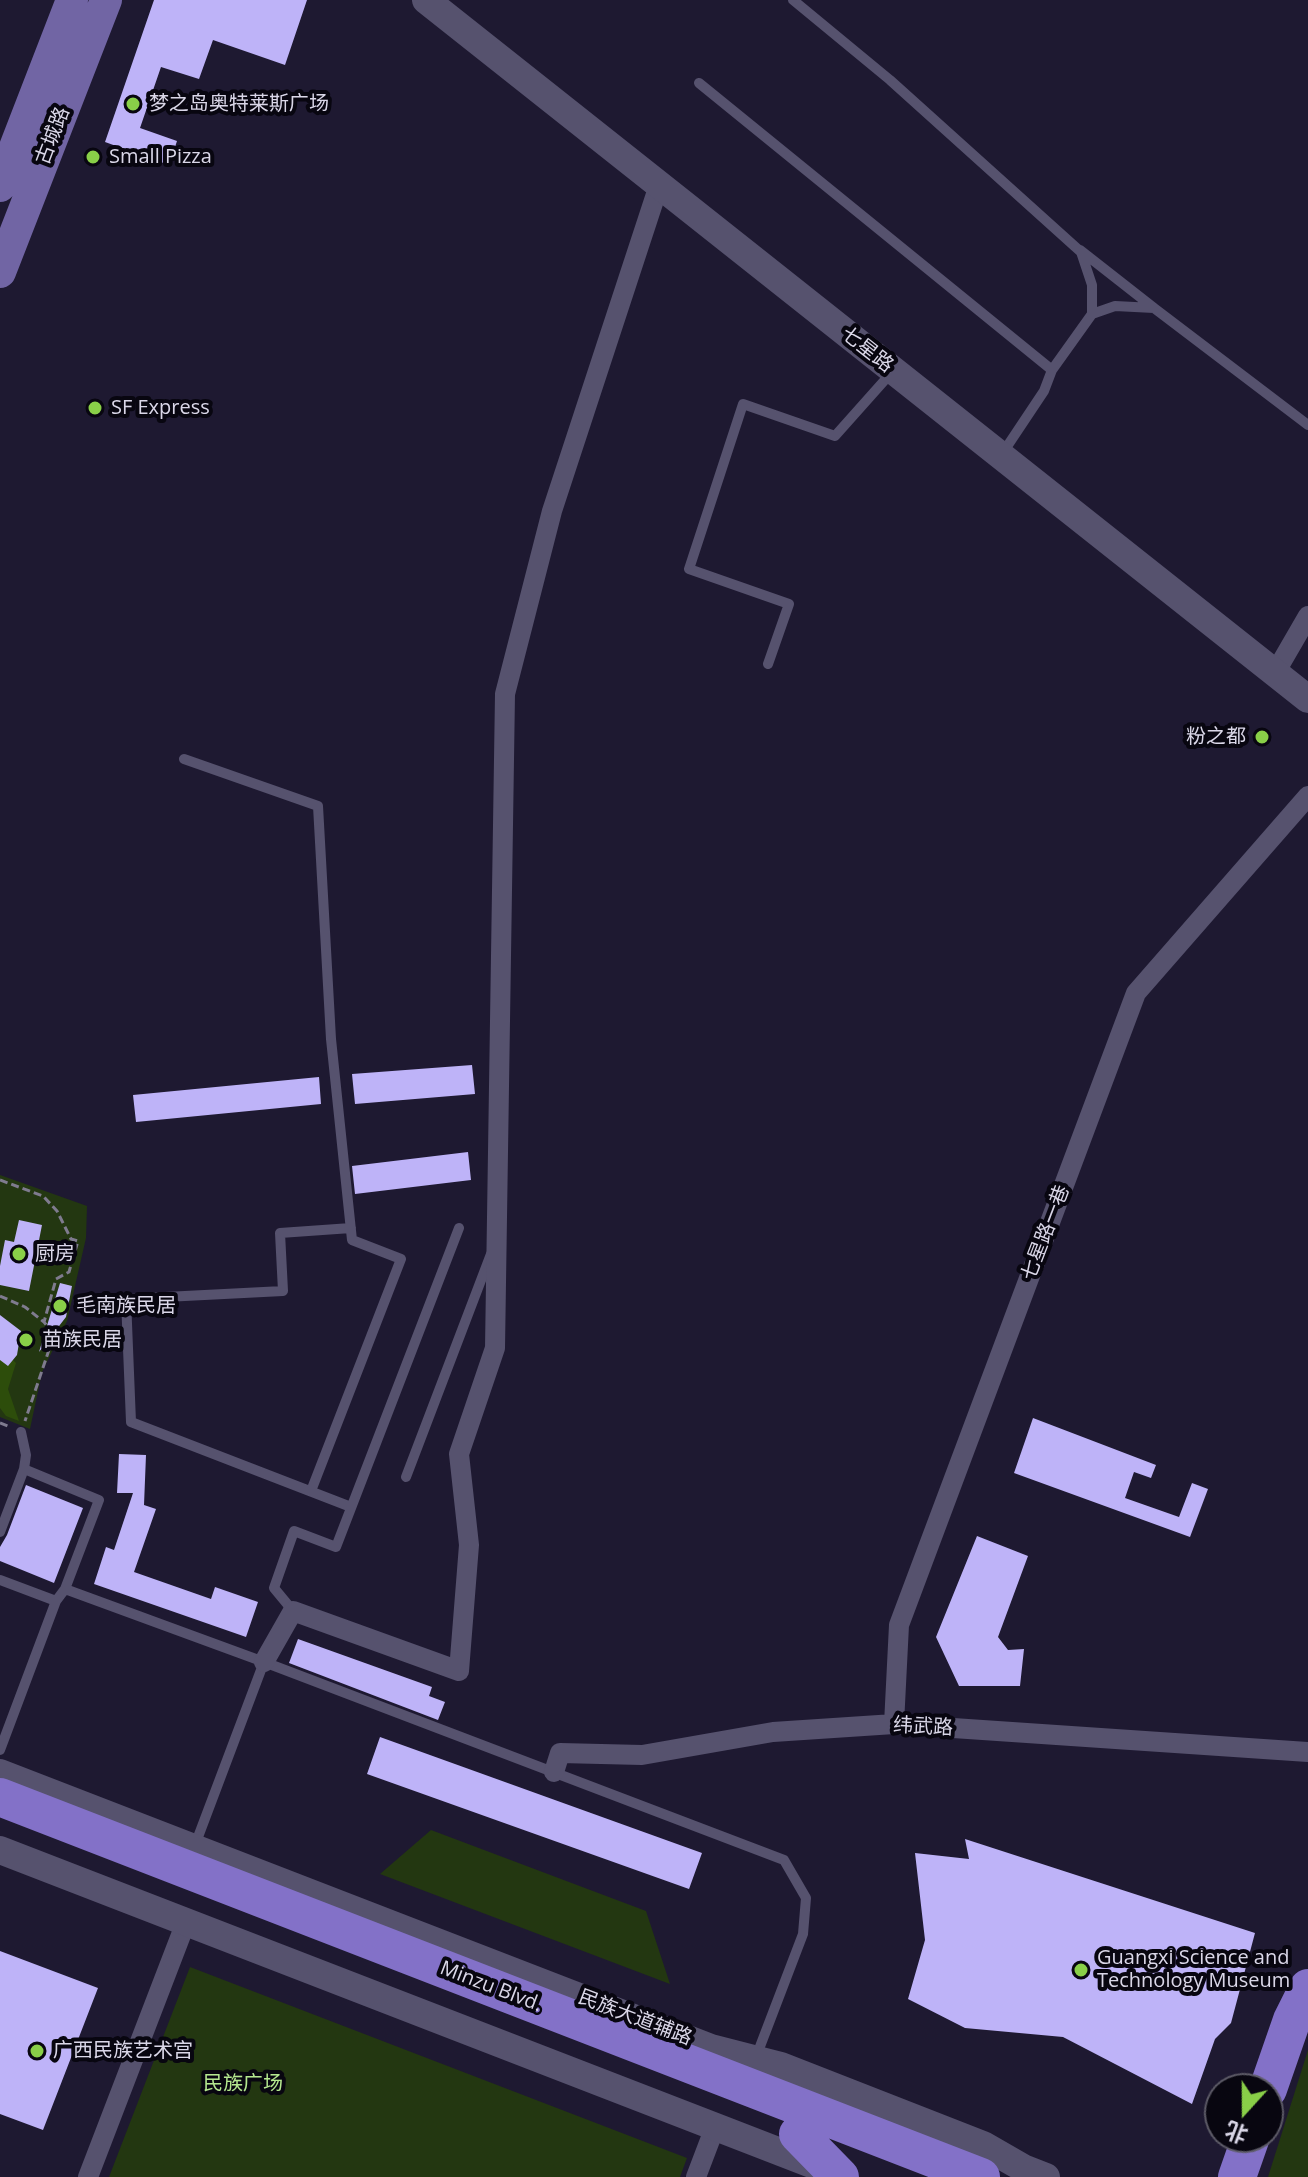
<!DOCTYPE html>
<html>
<head>
<meta charset="utf-8">
<style>
  body { margin:0 }
  #map { position:relative; width:1308px; height:2177px; overflow:hidden; background:#1e1931; font-family:"Open Sans","Noto Sans SC",sans-serif }
  canvas { display:block }
  .north { position:absolute; left:1204px; top:2073px; width:80px; height:80px; box-sizing:border-box; background:#080610; border:2px solid #5c5a66; border-radius:50%; rotate:201deg; font-size:22px; font-weight:700; line-height:32px; text-align:center; color:#dad7e8 }
  .north::after { content:''; display:block; margin:auto; width:28px; height:36px; background:#89cf48; clip-path:polygon(50% 0,100% 100%,50% 72%,0 100%) }
</style>
</head>
<body>
<div id="map">
<canvas width="1308" height="2177"></canvas>
<div class="north">北</div>
</div>
<script>
const context = document.querySelector('canvas').getContext('2d');
context.lineJoin = 'round';
function fill(path, color) {
  context.fillStyle = color;
  context.fill(path, 'evenodd');
}
function toPath(rows) {
  const path = new Path2D();
  for (const r of rows) {
    path.moveTo(r[0], r[1]);
    for (let i = 2; i < r.length; i += 2) path.lineTo(r[i], r[i + 1]);
  }
  return path;
}
function strokePath(path, color, width, dash) {
  context.strokeStyle = color;
  context.lineWidth = width;
  context.lineCap = dash ? 'butt' : 'round';
  context.setLineDash(dash || []);
  context.stroke(path);
}
function label(font, color, halo, rows, align = 'center') {
  context.font = font + ' "Open Sans","Noto Sans SC",sans-serif';
  context.lineWidth = 8;
  context.setLineDash([]);
  context.textBaseline = 'middle';
  context.strokeStyle = halo;
  context.fillStyle = color;
  for (const [text, x, y, turn = 0] of rows) {
    context.save();
    context.translate(x, y);
    context.rotate((+turn || 0) * Math.PI / 180);
    context.textAlign = isNaN(turn) ? turn : align;
    if (halo) context.strokeText(text, 0, 0);
    context.fillText(text, 0, 0);
    context.restore();
  }
}
fill(toPath([
  [0,1175,87,1206,86,1238,67,1321,42,1372,30,1429,0,1417],
  [431,1830,646,1911,670,1984,380,1874],
  [190,1967,687,2158,680,2177,109,2177],
  [1308,2050,1308,2177,1268,2177]
]), '#233711');
fill(toPath([
  [0,1347,16,1363,8,1389,19,1421,6,1416,0,1408]
]), '#2d4d0b');
fill(toPath([
  [154,0,307,0,285,65,213,40,199,79,161,67,140,128,177,141,169,165,105,142],
  [472,1065,475,1094,355,1104,352,1074],
  [319,1077,321,1104,136,1122,133,1095],
  [468,1152,471,1180,355,1194,352,1166],
  [19,1220,42,1225,29,1291,0,1285,0,1266,5,1240,14,1242],
  [60,1283,72,1286,66,1317,39,1352],
  [0,1315,21,1331,17,1355,8,1366,0,1360],
  [1033,1418,1156,1465,1151,1478,1134,1472,1125,1498,1179,1517,1192,1483,1208,1489,1190,1537,1014,1473],
  [119,1454,146,1455,144,1505,156,1509,134,1572,211,1599,215,1587,258,1602,246,1637,94,1584,106,1547,114,1550,133,1493,117,1493],
  [26,1485,83,1508,54,1583,0,1561,0,1547,7,1535],
  [977,1536,1028,1556,998,1637,1008,1650,1024,1649,1020,1686,959,1686,936,1637],
  [298,1639,432,1687,429,1696,445,1702,438,1720,289,1663],
  [380,1737,702,1853,689,1889,367,1774],
  [965,1839,1255,1933,1231,2023,1215,2039,1192,2104,1063,2037,965,2028,908,1999,925,1940,915,1853,969,1859],
  [0,1951,98,1988,43,2130,0,2114]
]), '#beb3f8');
strokePath(toPath([
  [0,1180,43,1196,57,1211,71,1239,78,1241,69,1272,56,1279,44,1322,54,1335,25,1421],
  [0,1296,25,1307,44,1322],
  [0,1423,10,1427]
]), '#7f7b8f', 3, [8, 4]);
strokePath(toPath([
  [793,0,890,80,1081,252,1092,285,1092,314,1052,370,1044,391,1002,454],
  [699,83,1052,370],
  [1080,250,1154,308],
  [1092,314,1115,306,1154,308,1308,425],
  [768,664,789,604,689,569,743,404,835,436,892,372],
  [184,759,318,806,331,1039,352,1240,401,1259,311,1491],
  [351,1228,280,1233,283,1291,126,1299,131,1422,351,1507],
  [21,1432,26,1455,24,1469],
  [406,1477,491,1254],
  [0,1532,24,1469,99,1500,65,1589,264,1662],
  [0,1580,56,1601,65,1589],
  [293,1611,274,1588,294,1531,336,1547,459,1228],
  [0,1750,56,1601],
  [195,1845,264,1662,784,1860,806,1898,803,1934,756,2057]
]), '#56526e', 10);
strokePath(toPath([
  [1275,673,1308,616],
  [264,1662,293,1611,459,1671,469,1545,459,1454,495,1348,505,694,552,511,659,185],
  [894,1724,899,1625,1136,993,1308,796],
  [554,1772,560,1753,642,1755,773,1732,894,1724,1308,1752],
  [88,2177,186,1922],
  [696,2177,715,2127]
]), '#56526e', 20);
strokePath(toPath([
  [426,0,1308,699],
  [0,1773,711,2048,781,2066,983,2145,1023,2168,1046,2177],
  [0,1850,827,2170]
]), '#56526e', 28);
strokePath(toPath([
  [0,186,72,0],
  [0,272,106,0]
]), '#7165a4', 32);
strokePath(toPath([
  [0,1797,981,2177],
  [1268,2089,1292,2020,1308,1988],
  [798,2134,840,2177],
  [1237,2177,1251,2137]
]), '#8371c8', 38);
for (const [x, y, r, color] of [
  [133,104,8,"#89cf48"],
  [93,157,8,"#89cf48"],
  [95,408,8,"#89cf48"],
  [1262,737,8,"#89cf48"],
  [19,1254,8,"#89cf48"],
  [60,1306,8,"#89cf48"],
  [26,1340,8,"#89cf48"],
  [1081,1970,8,"#89cf48"],
  [37,2051,8,"#89cf48"]
]) {
  const dot = new Path2D();
  dot.arc(x, y, r, 0, 2 * Math.PI);
  context.fillStyle = color;
  context.fill(dot);
  strokePath(dot, '#080610', 3);
}
label('20px', '#dad7e8', '#080610', [
  ["梦之岛奥特莱斯广场",149,104],
  ["Small Pizza",109,157],
  ["SF Express",111,408],
  ["粉之都",1246,737,"right"],
  ["厨房",35,1254],
  ["毛南族民居",76,1306],
  ["苗族民居",42,1340],
  ["Guangxi Science and",1097,1958],
  ["Technology Museum",1097,1981],
  ["广西民族艺术宫",53,2051]
], 'left');
label('20px', '#dad7e8', '#080610', [
  ["古城路",53,136,-69],
  ["七星路",867,350,38],
  ["七星路一巷",1046,1233,-69],
  ["纬武路",923,1727,3],
  ["Minzu Blvd.",491,1987,21],
  ["民族大道辅路",635,2018,21]
]);
label('20px', '#b5e88f', '#080610', [
  ["民族广场",243,2084]
]);
</script>
</body>
</html>
